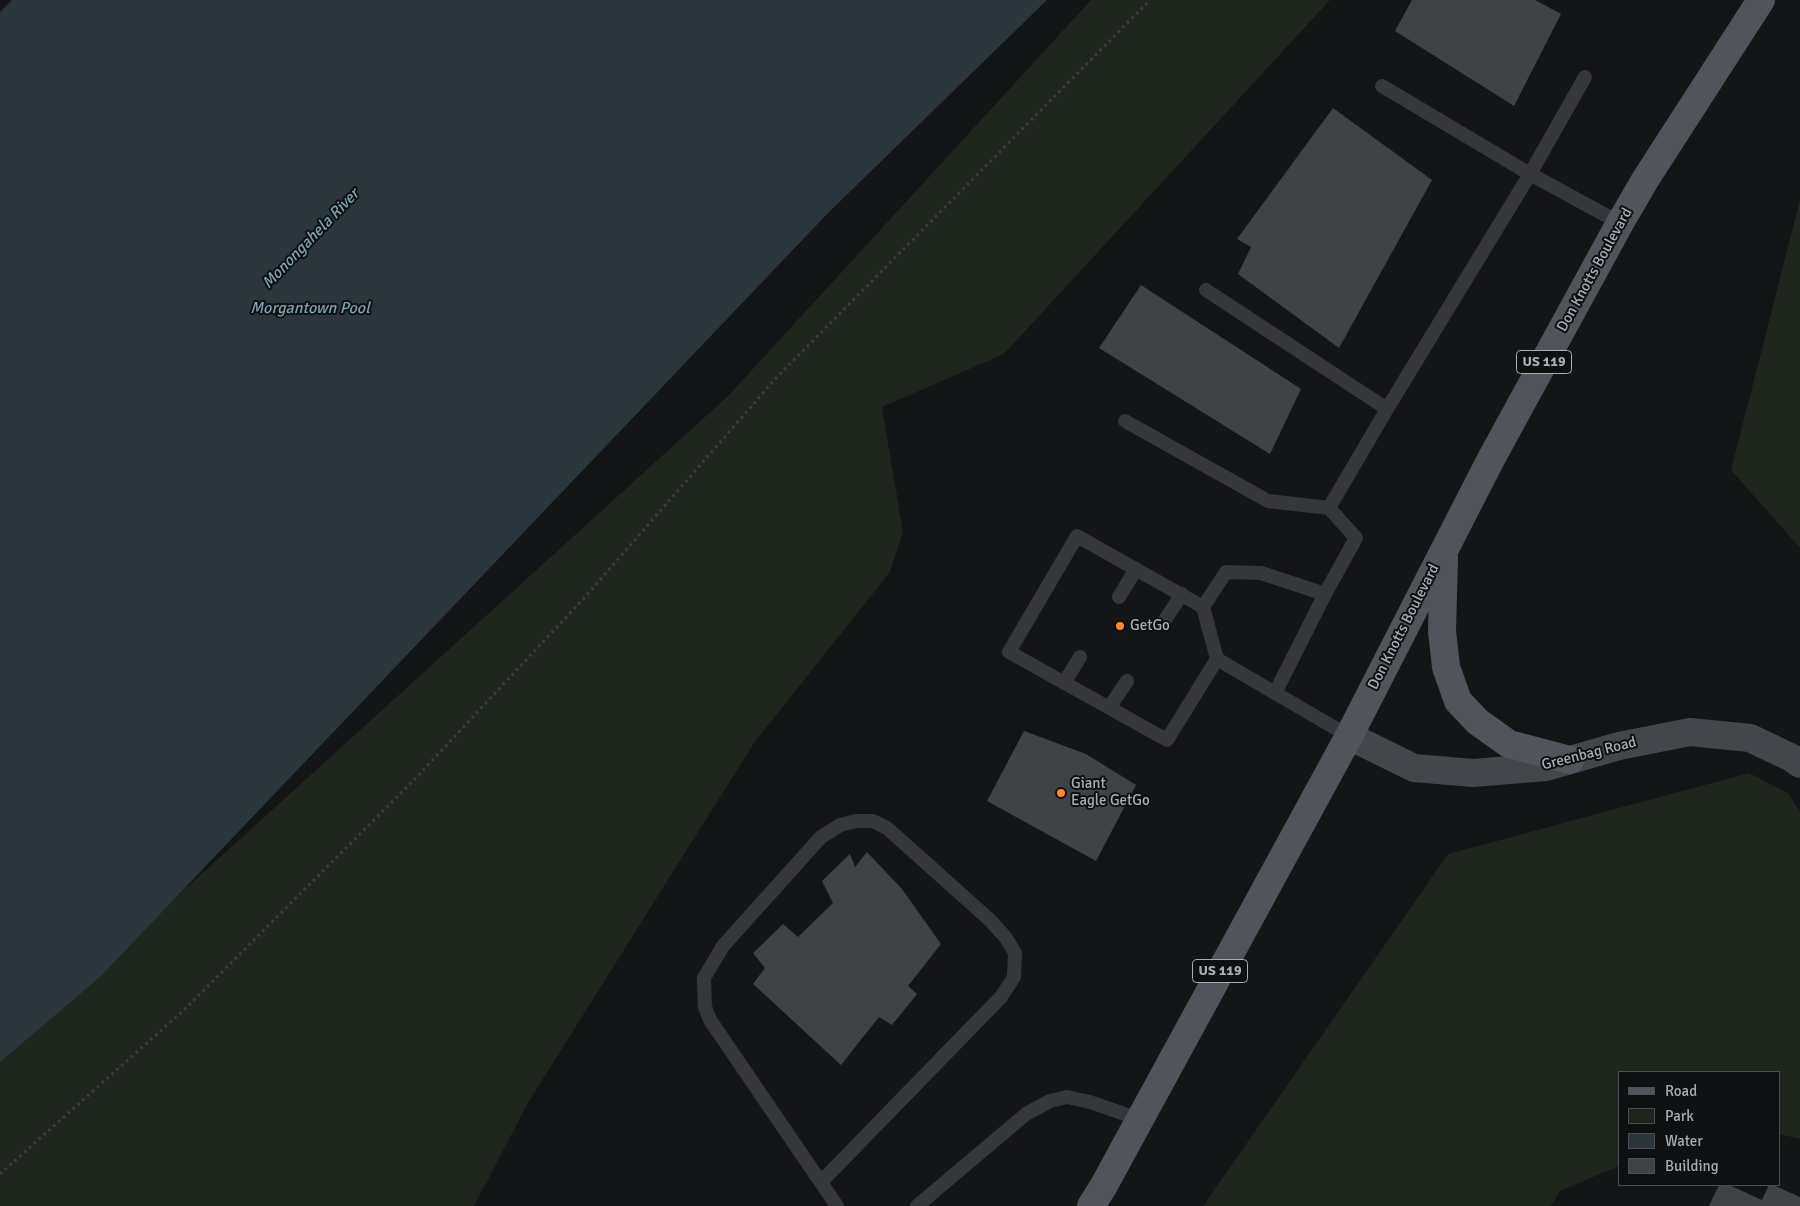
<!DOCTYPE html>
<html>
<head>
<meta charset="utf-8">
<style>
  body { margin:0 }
  #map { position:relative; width:1800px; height:1206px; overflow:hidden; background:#141516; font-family:Signika,sans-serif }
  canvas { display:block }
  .legend { position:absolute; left:1618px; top:1071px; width:162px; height:115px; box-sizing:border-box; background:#0f1011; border:1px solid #4b4f53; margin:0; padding:6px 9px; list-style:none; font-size:15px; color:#a6aeb7 }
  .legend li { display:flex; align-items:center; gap:10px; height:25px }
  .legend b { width:25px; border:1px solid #4b4f53 }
</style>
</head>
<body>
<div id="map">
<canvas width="1800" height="1206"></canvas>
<ul class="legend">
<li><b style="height:6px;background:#51555b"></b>Road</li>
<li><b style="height:14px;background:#1f261e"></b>Park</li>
<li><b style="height:14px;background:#2a363b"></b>Water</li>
<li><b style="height:14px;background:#404346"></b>Building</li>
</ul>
</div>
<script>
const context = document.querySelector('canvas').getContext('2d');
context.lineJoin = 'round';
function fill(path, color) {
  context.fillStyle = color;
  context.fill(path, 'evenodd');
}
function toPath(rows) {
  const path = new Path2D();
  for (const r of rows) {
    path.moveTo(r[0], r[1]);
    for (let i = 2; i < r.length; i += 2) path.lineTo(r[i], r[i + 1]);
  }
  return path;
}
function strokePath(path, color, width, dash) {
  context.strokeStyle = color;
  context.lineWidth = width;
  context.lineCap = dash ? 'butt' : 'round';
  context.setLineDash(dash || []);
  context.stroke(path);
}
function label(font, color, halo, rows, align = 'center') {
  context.font = font + ' Signika,sans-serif';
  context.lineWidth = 4;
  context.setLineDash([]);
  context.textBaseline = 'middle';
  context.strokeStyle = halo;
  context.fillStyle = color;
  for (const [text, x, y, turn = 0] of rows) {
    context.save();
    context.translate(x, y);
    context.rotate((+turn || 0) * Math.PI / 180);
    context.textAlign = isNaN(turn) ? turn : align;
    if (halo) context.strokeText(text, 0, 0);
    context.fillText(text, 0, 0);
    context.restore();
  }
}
fill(toPath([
  [1091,0,1330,0,1004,354,882,407,903,532,890,572,754,743,529,1101,474,1206,0,1206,0,1057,728,396],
  [1800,200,1800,548,1731,470],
  [1749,773,1788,793,1800,812,1800,1139,1779,1134,1779,1072,1619,1072,1619,1166,1560,1191,1551,1206,1203,1206,1448,854]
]), '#1f261e');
fill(toPath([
  [12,0,1047,0,828,213,100,977,0,1062,0,12]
]), '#2a363b');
fill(toPath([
  [1412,0,1535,0,1561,14,1514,106,1395,31],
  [1333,108,1432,180,1339,348,1238,274,1251,247,1237,239],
  [1141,285,1301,389,1270,454,1099,348],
  [1024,731,1086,754,1136,785,1096,861,987,801],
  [867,852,902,889,941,944,908,986,917,994,892,1025,879,1017,841,1065,753,984,765,968,753,953,783,924,798,937,833,903,822,881,850,854,855,867],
  [1719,1185,1729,1185,1762,1200,1769,1185,1773,1185,1800,1197,1800,1206,1709,1206]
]), '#404346');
strokePath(toPath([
  [0,1174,185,1009,413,781,586,596,777,377,1150,0]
]), '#3b3f43', 3, [2.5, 4]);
strokePath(toPath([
  [1382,86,1530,174,1620,223],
  [1206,290,1387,409],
  [1125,421,1268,501,1329,508,1387,409,1530,174,1585,77],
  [1329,508,1356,538,1325,594,1275,693,1349,736],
  [1119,597,1136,569],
  [1203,607,1226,572,1261,573,1325,594],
  [1163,623,1182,594],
  [1217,659,1167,740,1009,652,1077,536,1203,607,1217,659,1275,693],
  [1064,683,1080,657],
  [1109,708,1127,681],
  [821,1182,1001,997,1014,977,1015,953,1006,938,991,921,887,828,873,821,856,821,840,825,821,837,723,946,704,978,705,1007,710,1020,837,1206],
  [917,1206,1026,1114,1050,1101,1067,1097,1090,1102,1139,1119]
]), '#35373c', 14);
strokePath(toPath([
  [1349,736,1414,768,1473,773,1546,767,1619,746,1690,732,1750,738,1792,758,1800,764]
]), '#43474c', 28);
strokePath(toPath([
  [1444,558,1442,631,1446,667,1458,701,1478,722,1509,744,1570,760],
  [1091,1206,1103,1187,1349,736,1491,459,1620,223,1645,180,1761,0]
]), '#51555b', 28);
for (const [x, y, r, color] of [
  [1120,626,5,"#f98d29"],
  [1061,793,5,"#f98d29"]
]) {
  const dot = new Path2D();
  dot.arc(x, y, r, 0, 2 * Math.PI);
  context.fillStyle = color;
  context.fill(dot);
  strokePath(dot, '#0f1011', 2);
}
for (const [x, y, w] of [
  [1544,362,55],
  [1220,971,55]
]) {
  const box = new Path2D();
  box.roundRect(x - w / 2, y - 11.5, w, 23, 4);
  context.fillStyle = '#0f1011';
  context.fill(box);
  strokePath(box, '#a6aeb7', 1);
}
label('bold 14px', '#a6aeb7', null, [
  ["US 119",1544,362],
  ["US 119",1220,971]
]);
label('15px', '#a6aeb7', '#0f1011', [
  ["Don Knotts Boulevard",1595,270,-61],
  ["Don Knotts Boulevard",1404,627,-63],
  ["Greenbag Road",1589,754,-14]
]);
label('15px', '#a6aeb7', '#0f1011', [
  ["GetGo",1130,626],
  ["Giant",1071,784],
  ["Eagle GetGo",1071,801]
], 'left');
label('italic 16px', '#7ba4b4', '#0f1011', [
  ["Monongahela River",311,239,-46],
  ["Morgantown Pool",310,309]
]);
</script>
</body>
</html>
